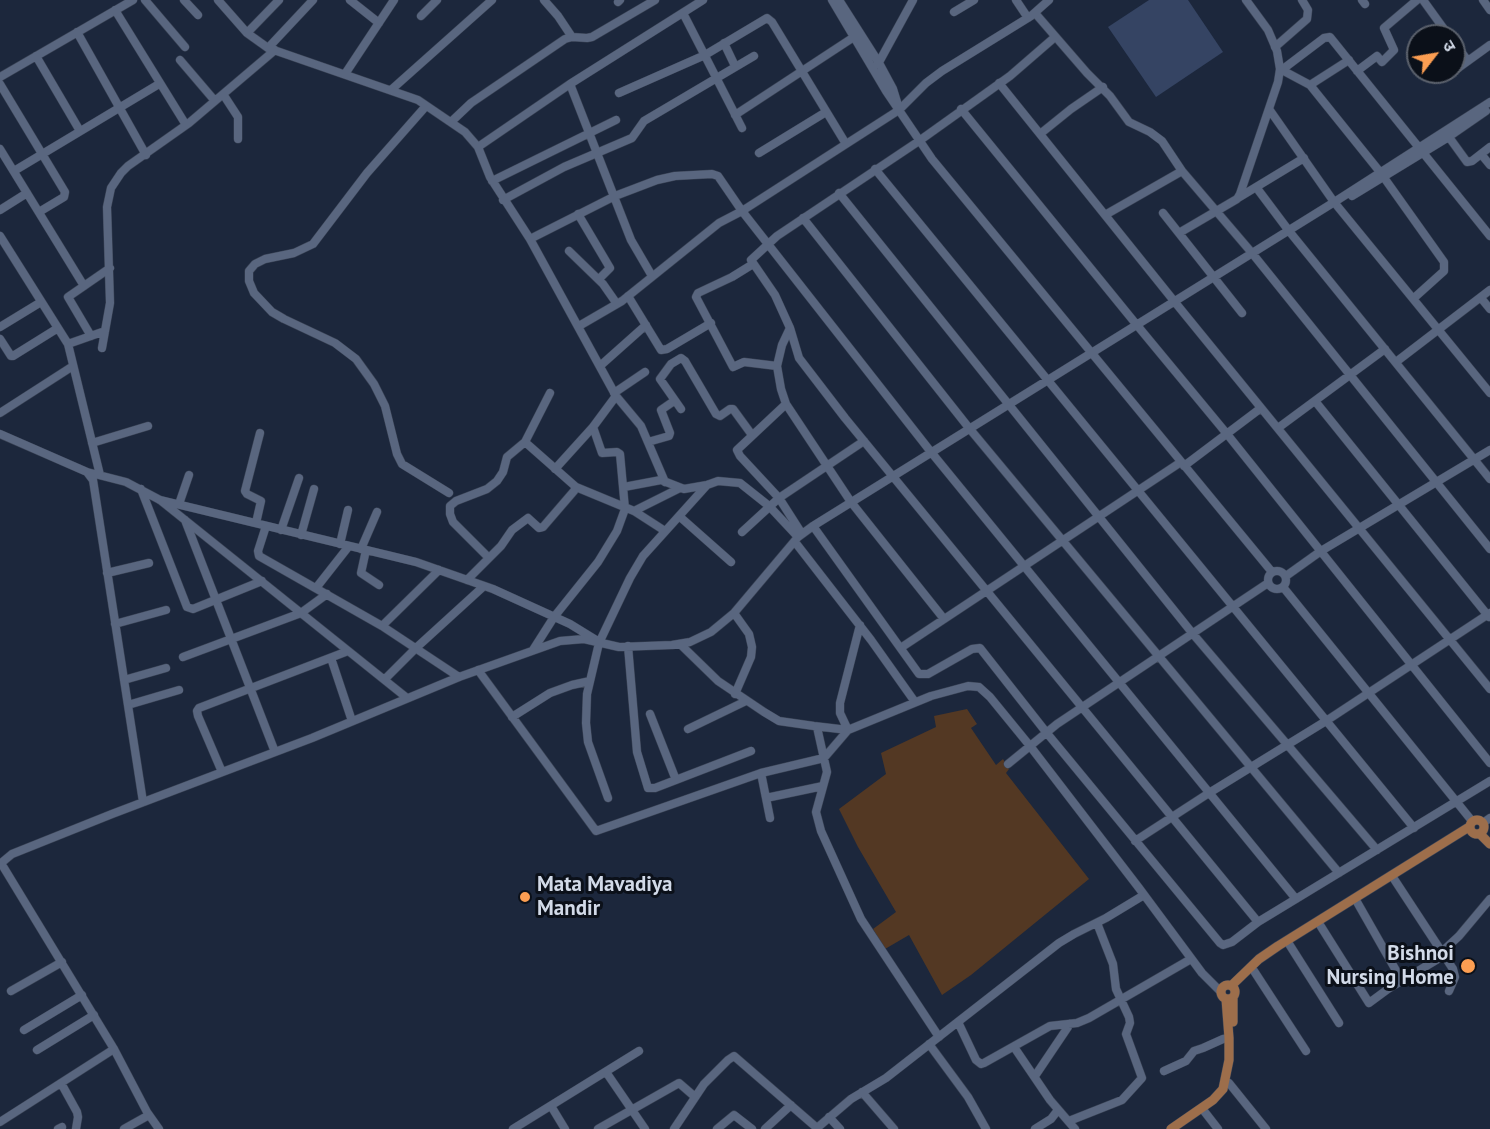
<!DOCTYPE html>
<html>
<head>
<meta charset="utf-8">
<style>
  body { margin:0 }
  #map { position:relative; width:1490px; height:1129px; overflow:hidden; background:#1c273c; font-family:"PT Sans","Noto Sans Devanagari",sans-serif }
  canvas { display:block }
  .north { position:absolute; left:1406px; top:24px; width:60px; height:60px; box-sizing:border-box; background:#0b1019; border:2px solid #5b616c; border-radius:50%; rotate:59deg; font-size:16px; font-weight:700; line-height:24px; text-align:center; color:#d2dae8 }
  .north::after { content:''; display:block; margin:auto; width:21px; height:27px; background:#fc9e52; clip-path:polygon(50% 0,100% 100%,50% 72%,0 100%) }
</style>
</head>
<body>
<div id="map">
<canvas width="1490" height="1129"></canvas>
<div class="north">उ</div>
</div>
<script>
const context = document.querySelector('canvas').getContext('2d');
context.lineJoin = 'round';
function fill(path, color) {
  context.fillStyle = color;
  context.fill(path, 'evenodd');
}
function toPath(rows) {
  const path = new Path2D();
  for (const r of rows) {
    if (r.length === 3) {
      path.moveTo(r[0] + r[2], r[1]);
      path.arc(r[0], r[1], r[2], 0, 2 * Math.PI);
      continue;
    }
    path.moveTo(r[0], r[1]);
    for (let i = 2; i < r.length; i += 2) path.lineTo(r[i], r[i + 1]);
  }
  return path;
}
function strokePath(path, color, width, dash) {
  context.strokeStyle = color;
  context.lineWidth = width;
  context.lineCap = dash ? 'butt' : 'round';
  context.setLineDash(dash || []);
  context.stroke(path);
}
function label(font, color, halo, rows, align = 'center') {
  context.font = font + ' "PT Sans",sans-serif';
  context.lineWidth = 6;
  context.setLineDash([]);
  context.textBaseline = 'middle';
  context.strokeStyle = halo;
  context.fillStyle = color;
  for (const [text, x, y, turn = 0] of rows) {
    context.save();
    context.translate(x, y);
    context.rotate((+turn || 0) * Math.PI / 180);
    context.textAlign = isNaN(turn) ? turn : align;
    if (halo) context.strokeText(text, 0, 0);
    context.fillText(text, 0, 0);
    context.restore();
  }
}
fill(toPath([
  [967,709,977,724,971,728,996,765,1003,759,1009,769,1006,773,1089,879,971,975,942,995,909,935,885,949,873,929,896,912,858,847,839,809,886,774,881,753,936,727,934,716]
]), '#533823');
fill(toPath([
  [1149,0,1188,0,1223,52,1156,97,1108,27]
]), '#354463');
const minor = toPath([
  [145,0,185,47],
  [184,0,198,15],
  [218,0,247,33,268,48,418,100,465,132,478,147,490,177,530,239,616,396,593,427,555,469],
  [350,0,379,23],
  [544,0,558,16,572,37],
  [832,0,886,91,932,159,1272,572],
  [839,0,879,63,893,89,897,102],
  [1016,0,1028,18],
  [1362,0,1365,4],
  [1423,0,1449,36],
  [1483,0,1490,10],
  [618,2,620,0],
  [115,10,186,125],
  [954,12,974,0],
  [683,13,742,128],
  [1035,13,1087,73,1110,96,1129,122,1150,132,1162,141,1182,171,1252,253,1490,549],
  [421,16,437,0],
  [77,32,146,155],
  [247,33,279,0],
  [1454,42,1468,61],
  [724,43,735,66],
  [1275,47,1307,19,1308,10,1302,0],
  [268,48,313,0],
  [36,56,80,131],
  [180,60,215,101],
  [878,64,913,0],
  [1280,69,1310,85,1380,172,1444,262,1444,271,1414,298],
  [1283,69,1324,38,1330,37,1490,236],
  [1357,71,1377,56,1382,62,1394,50,1384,28,1417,0],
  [1454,71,1490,45],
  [345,74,394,0],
  [0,77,133,0],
  [1443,78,1452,72],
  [999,83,1174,301,1490,689],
  [0,84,65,192,64,197,39,212],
  [570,84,631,240,652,276],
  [1310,85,1349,60],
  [391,90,492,0],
  [619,93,705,55,767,18,772,22,846,144],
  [223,94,238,117,238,139],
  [426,106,367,173,313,244,294,253,265,259,255,264,249,271,249,281,254,293,272,312,284,319,335,343,356,359,374,384,385,406,397,454,402,464,449,493],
  [961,109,1136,324,1227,434,1490,763],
  [1269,109,1334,202,1490,393],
  [735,115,860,33],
  [451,122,471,103,565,39,572,37,587,38,592,37,655,0],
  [1446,133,1467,162,1472,161,1490,147],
  [1040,134,1071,109,1103,87],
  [478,147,570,84,703,0],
  [0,149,84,286],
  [759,153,826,112],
  [1481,154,1490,165],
  [875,169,1414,828],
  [14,171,159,84],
  [492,181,616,120],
  [1256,187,1289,231,1490,479],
  [839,193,1193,634,1377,850],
  [1352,196,1447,138,1486,111],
  [1238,198,1304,158],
  [503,200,564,167,632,138,644,121,754,56],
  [0,210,27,193],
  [1163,213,1242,313],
  [578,214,610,268,599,279],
  [1105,215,1182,171],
  [803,218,969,428,1339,873],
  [1179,233,1237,199,1240,194,1278,82,1280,69,1277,51,1268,30,1246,0],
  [0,236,68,344,100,475],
  [530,239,615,196,657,180,675,176,712,174,718,176,742,211,931,452,1296,899],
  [569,251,603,284,617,304],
  [753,264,732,277,698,293,696,297,733,367,744,362,777,366],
  [628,296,661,350,667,349,711,323],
  [1481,298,1490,309],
  [579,326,622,301,719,223,742,211,899,110,926,83,942,71,1031,16,1049,0],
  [0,327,41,302],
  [790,328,799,358,845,418,1258,922],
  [91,336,68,297,110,268],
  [0,339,11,356,13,356,58,328],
  [68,344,105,331],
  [102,348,110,303,107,207,111,188,121,173,128,166,189,123,275,50],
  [1396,362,1490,290],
  [600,366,646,325],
  [614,393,645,372],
  [616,396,641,426,665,482],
  [1315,401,1489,617],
  [786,404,737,450,740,456,779,498,802,534],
  [681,409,660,379,671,364,681,358,685,361,716,414,720,416,730,409,733,409,752,435],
  [0,413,73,366],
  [1278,428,1385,349],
  [0,434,87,472,93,480,143,802],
  [648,442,669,436,670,433,661,410,674,401],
  [92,443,148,426],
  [1184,466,1261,408],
  [87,472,126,482,160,500,407,698],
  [576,487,634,511,665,531],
  [624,487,661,480,684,489,707,485,718,481,740,483,769,506,798,537],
  [141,489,187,607,193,609,262,581],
  [160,500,416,562,493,589,570,624,596,640],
  [179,504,189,475],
  [634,511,680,488],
  [679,516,731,562],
  [185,520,275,752],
  [256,523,261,501,247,494,245,491,260,433],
  [266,526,258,551,259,556,382,626,459,677],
  [813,526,919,674,928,674,972,649,980,648,1046,732,1220,943,1223,945,1232,942,1258,922,1490,781],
  [281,530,299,478],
  [742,532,779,498,864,441],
  [301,535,314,489],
  [795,542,871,640,915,702],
  [340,544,348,510],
  [361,549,377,512],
  [366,550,361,573,379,585],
  [489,558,453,522,450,514,450,506,456,501,487,489,497,481,503,472,507,457,525,442,550,393],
  [1277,580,9],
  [107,573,149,563],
  [1286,576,1321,551,1490,450],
  [467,580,501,546,512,530,528,518,539,528,543,527,574,491,576,487,525,442],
  [1283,587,1472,821],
  [316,588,349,546],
  [734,613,749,634,752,647,751,657,735,694],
  [944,619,851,502,786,404,781,389,777,366,782,345,790,328,775,295,751,260,777,236,919,141,1010,76,1055,37],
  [115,624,166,610],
  [382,626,439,570],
  [680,644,718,681,764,712,779,721,814,726,848,730,931,696,968,686,979,687,990,697,1030,746,1139,888,1202,973,1220,991],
  [628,646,637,752,648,788,655,788,751,751],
  [902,647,1181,462],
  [533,650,554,617,598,562,617,531,625,509,620,454,617,452,602,453,593,427],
  [183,657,301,613,327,594],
  [331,658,352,721],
  [478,670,596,831,761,773,824,758,848,730,840,713,840,703,860,625],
  [385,679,416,648,484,586],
  [124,680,166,668],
  [128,705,179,690],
  [650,714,676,780],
  [512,717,550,693,572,685,590,681],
  [817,727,827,772,816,812,821,831,861,919,939,1037],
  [688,729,746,701],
  [1008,764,1057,724,1268,583],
  [222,772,198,716,197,711,199,708,348,651],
  [761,773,770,818],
  [608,798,588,742,586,723,587,694,599,643,630,578,643,556,707,485],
  [766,798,823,786],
  [1483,823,1490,818],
  [1135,841,1209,793,1326,721,1490,613],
  [1,863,114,1049,147,1112,159,1129],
  [0,864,12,854,112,814,312,738,459,677,560,641,584,639,619,647,672,645,690,642,711,632,734,613,798,537,813,526,1336,201,1490,102],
  [1394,879,1453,969,1455,977,1449,991],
  [1357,902,1402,981],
  [1320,925,1369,1003,1388,989,1438,959,1446,948,1459,936,1490,899],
  [1289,944,1339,1023],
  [1254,971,1306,1051],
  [11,991,62,962],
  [958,1022,976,1060,981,1064,984,1063,1050,1026,1077,1023,1089,1018,1191,959],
  [24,1030,82,995],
  [929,1044,968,1097,986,1129],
  [1014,1047,1050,1100,1075,1129],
  [37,1050,94,1015],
  [1164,1071,1186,1061,1194,1051,1203,1048,1223,1039,1229,1038],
  [606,1072,645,1129],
  [1035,1076,1070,1024],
  [61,1083,77,1112,78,1117,76,1129],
  [1229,1083,1266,1129],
  [862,1092,894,1129],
  [551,1106,565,1129],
  [1204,1111,1218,1129],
  [829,1117,840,1129],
  [1069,1121,1122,1100,1142,1078,1126,1034,1130,1023,1129,1017,1116,989,1113,964,1097,923],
  [0,1122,114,1049],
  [58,1129,62,1127],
  [124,1129,149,1115],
  [513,1129,639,1051],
  [598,1129,679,1083,694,1096],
  [674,1129,704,1084,728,1060,734,1056,817,1128,851,1099,886,1078,1059,943,1074,934,1106,918,1144,895],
  [717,1129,734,1115,752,1129],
  [765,1129,791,1105],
  [1035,1129,1051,1119,1058,1110]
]);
const major = toPath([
  [1477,827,7],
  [1480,834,1490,844],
  [1228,992,7],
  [1232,985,1259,959,1278,946,1469,827],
  [1233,1022,1233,997],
  [1171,1129,1213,1100,1223,1089,1229,1060,1229,1038,1226,999]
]);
strokePath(minor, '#3b4456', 9);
strokePath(major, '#3b4456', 10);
strokePath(minor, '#59667f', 8);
strokePath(major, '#9d6e4b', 9);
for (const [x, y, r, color] of [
  [525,897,6,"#fc9e52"],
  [1468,966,8,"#fc9e52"]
]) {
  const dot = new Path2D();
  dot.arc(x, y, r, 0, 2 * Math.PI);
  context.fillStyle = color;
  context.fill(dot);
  strokePath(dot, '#0b1019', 2);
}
label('bold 21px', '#d2dae8', '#0b1019', [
  ["Mata Mavadiya",537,885],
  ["Mandir",537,909],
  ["Bishnoi",1454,954,"right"],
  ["Nursing Home",1454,978,"right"]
], 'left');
</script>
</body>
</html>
